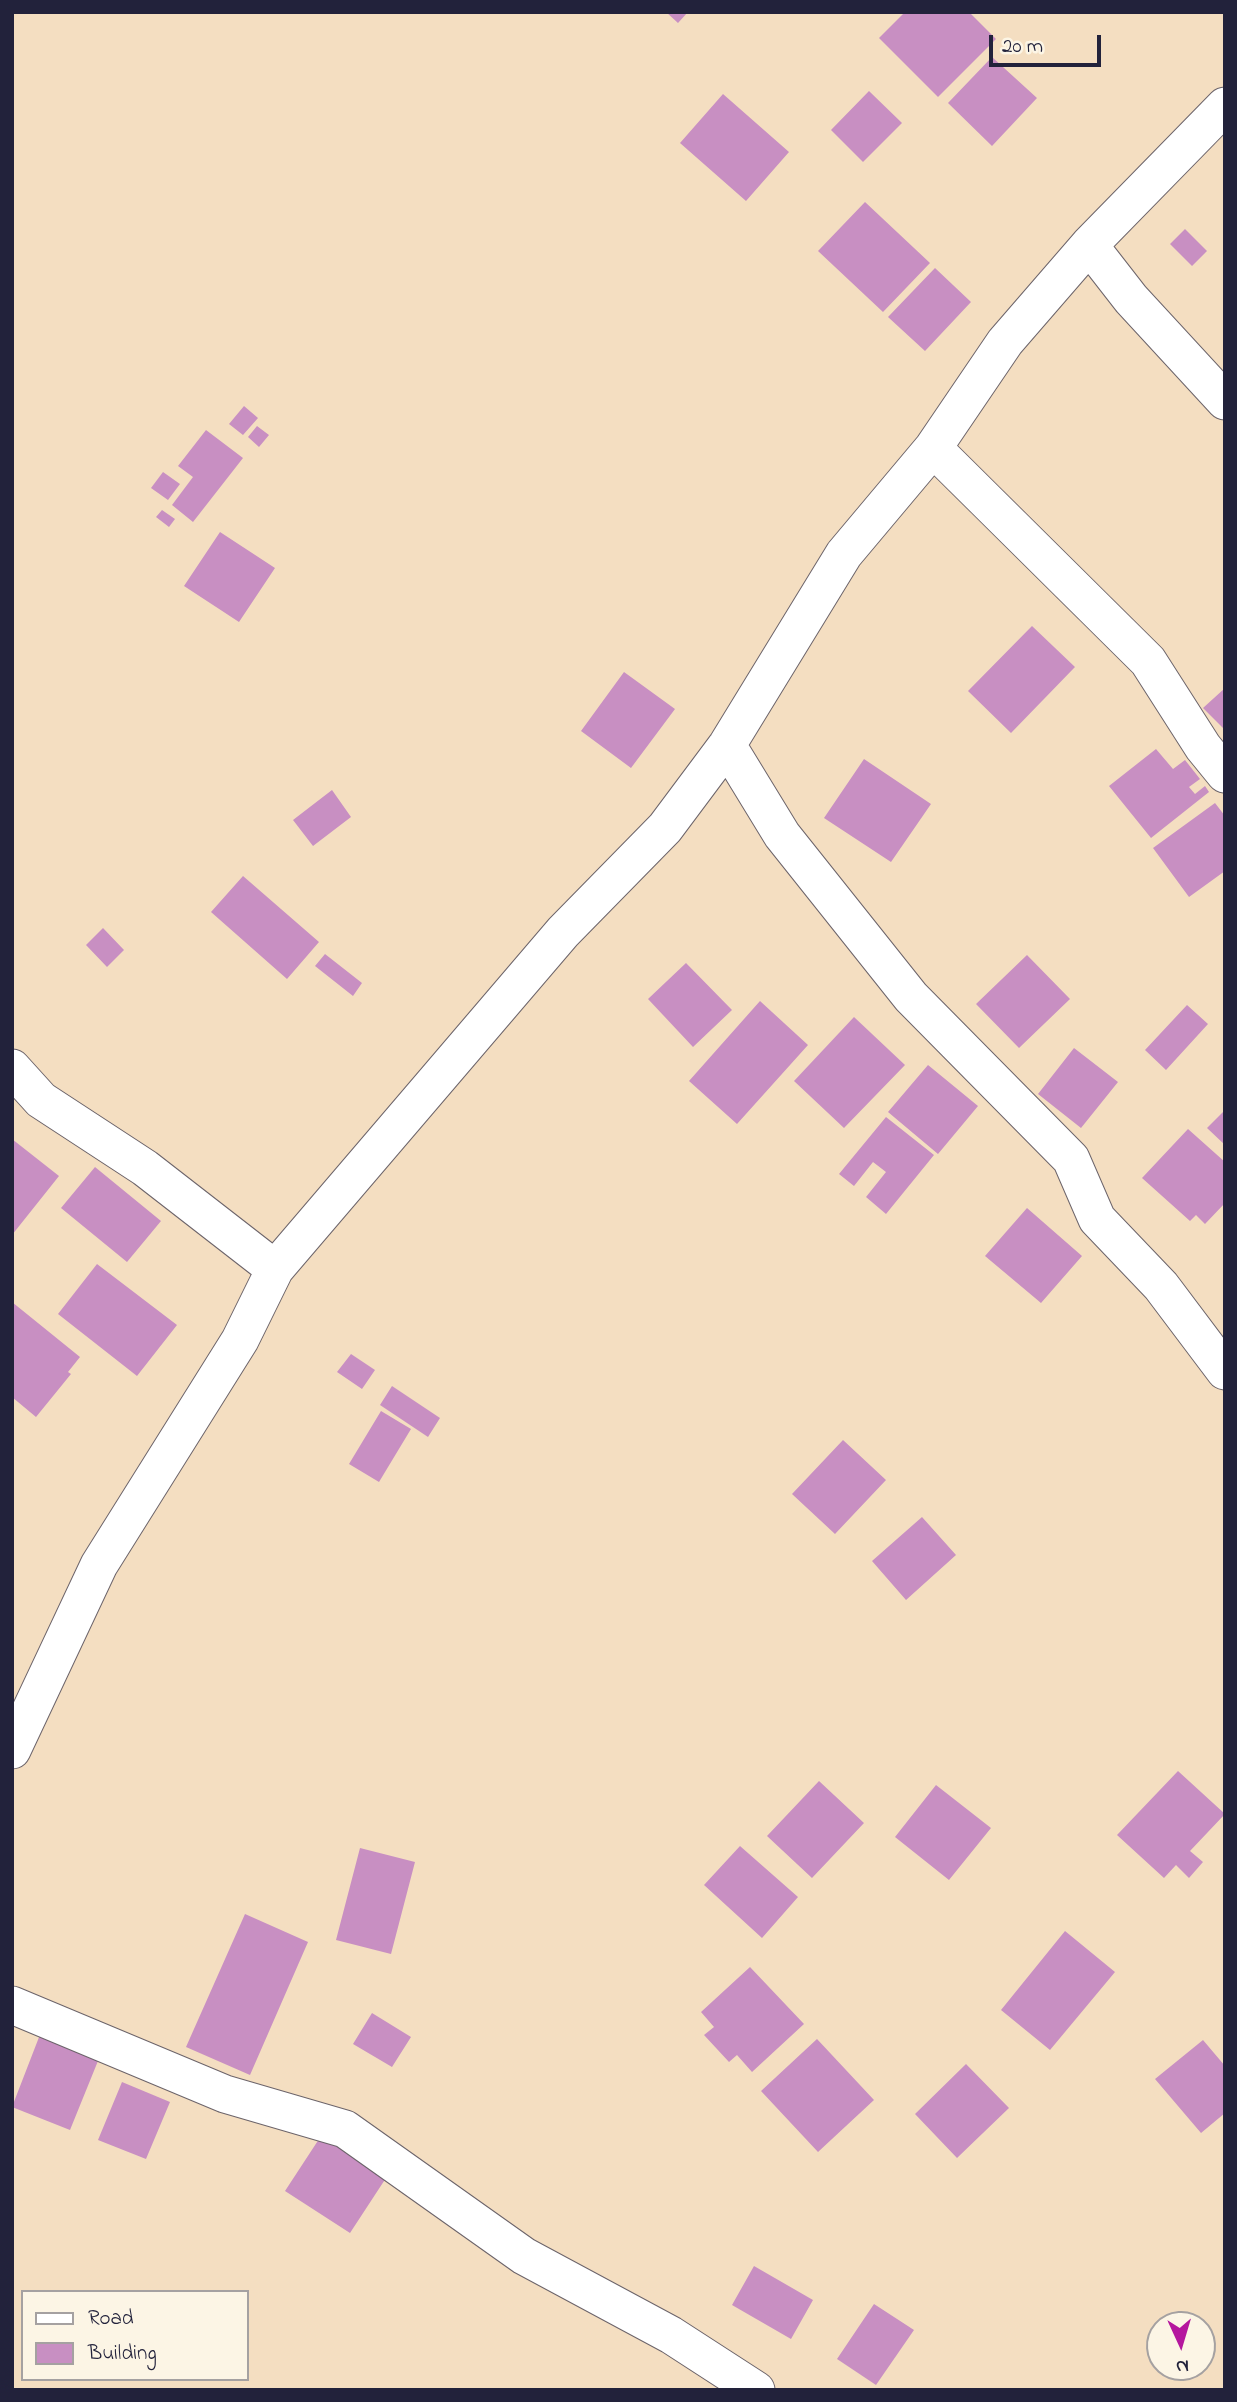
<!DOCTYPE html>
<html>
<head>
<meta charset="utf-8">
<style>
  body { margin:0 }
  #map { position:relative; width:1237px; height:2402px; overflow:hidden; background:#f4dec1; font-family:"Indie Flower",sans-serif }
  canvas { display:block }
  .frame { position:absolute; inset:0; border:14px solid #22223b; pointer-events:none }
  .legend { position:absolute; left:21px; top:2290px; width:228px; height:91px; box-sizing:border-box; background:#fcf5e5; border:2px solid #a5a1a1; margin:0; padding:9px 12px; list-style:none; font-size:21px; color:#22223b }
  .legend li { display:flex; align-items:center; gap:14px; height:35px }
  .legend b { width:35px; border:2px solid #a5a1a1 }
  .north { position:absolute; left:1146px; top:2311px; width:70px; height:70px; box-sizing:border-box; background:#fcf5e5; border:2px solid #a5a1a1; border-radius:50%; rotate:176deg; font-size:19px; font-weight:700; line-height:28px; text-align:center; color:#22223b }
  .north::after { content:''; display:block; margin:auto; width:24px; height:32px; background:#b5179e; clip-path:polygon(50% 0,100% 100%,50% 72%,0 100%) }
  .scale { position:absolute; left:989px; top:35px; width:112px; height:32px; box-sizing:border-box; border:4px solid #22223b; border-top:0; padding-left:9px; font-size:21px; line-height:24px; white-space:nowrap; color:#22223b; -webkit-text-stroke:5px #fcf5e5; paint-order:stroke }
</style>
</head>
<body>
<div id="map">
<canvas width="1237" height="2402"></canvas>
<div class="frame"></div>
<ul class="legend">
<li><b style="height:9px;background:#fff"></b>Road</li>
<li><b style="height:19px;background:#c88fc2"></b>Building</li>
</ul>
<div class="north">N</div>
<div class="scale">20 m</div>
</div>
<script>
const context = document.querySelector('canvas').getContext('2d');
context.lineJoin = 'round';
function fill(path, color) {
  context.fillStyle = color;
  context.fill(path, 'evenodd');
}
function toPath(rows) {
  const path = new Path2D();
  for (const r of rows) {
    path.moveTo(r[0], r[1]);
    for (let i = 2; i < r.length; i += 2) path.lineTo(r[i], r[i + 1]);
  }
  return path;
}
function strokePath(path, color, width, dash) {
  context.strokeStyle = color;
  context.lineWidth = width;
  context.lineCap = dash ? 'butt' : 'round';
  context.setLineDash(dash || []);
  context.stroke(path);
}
fill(toPath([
  [666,12,688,12,678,23],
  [905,12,969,12,996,39,938,97,879,38],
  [992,57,1037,98,992,146,948,103],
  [869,91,902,123,863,162,831,130],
  [723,94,789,152,746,201,680,143],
  [865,202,930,263,883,312,818,251],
  [1185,229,1207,251,1192,266,1170,244],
  [935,268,971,302,925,351,888,317],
  [244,406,258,418,243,435,229,424],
  [257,426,269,435,259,447,248,437],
  [206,430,243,458,193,522,172,505,193,477,178,466],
  [163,472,180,484,168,500,151,488],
  [162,510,175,519,169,527,156,517],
  [220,532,275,568,239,622,184,586],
  [1032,626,1075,667,1011,733,968,691],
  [624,672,675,709,631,768,581,731],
  [1225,688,1225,730,1203,708],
  [1156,749,1173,769,1185,760,1200,779,1189,787,1195,794,1205,786,1209,792,1151,838,1109,786],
  [864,759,931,804,891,862,824,818],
  [332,790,351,817,313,846,293,820],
  [1215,803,1225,816,1225,871,1189,897,1153,848],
  [243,876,319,942,287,979,211,912],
  [103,928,124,950,107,967,86,945],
  [325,954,362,983,353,996,315,966],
  [1027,955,1070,999,1019,1048,976,1004],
  [686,963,732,1010,693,1047,648,999],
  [760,1001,808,1045,737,1124,689,1081],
  [1187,1005,1208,1024,1166,1070,1145,1050],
  [854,1017,905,1065,844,1128,794,1081],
  [1074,1048,1118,1082,1081,1128,1038,1094],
  [928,1065,978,1106,938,1154,888,1112],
  [1225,1110,1225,1145,1207,1128],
  [886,1117,934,1155,886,1214,866,1197,886,1172,873,1162,854,1186,839,1174],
  [1188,1129,1225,1162,1225,1203,1205,1224,1196,1215,1190,1221,1142,1178],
  [12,1139,59,1176,12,1235],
  [95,1167,161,1221,127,1262,61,1208],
  [1027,1208,1082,1256,1041,1303,985,1256],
  [97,1264,177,1325,137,1376,58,1314],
  [12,1302,80,1357,68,1372,71,1374,36,1417,12,1397],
  [351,1354,375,1370,362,1389,337,1372],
  [392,1386,440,1418,428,1437,380,1405],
  [381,1411,411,1429,379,1482,349,1464],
  [843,1440,886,1480,835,1534,792,1494],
  [922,1517,956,1555,906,1600,872,1561],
  [1178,1771,1225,1814,1190,1851,1203,1862,1189,1878,1176,1865,1164,1878,1117,1835],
  [819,1781,864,1823,812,1878,767,1836],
  [936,1785,991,1828,949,1880,895,1837],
  [740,1846,798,1897,762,1938,704,1885],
  [360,1848,415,1862,391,1954,336,1940],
  [245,1914,308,1942,250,2075,186,2047],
  [1065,1931,1115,1972,1050,2050,1001,2010],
  [750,1967,804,2024,752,2072,737,2055,729,2062,704,2035,714,2027,701,2012],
  [372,2013,411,2037,392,2067,353,2044],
  [41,2032,100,2056,70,2130,12,2107],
  [817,2039,874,2100,818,2152,761,2091],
  [1203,2040,1225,2066,1225,2113,1201,2133,1155,2079],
  [966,2064,1009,2108,957,2158,915,2114],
  [122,2082,170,2102,146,2159,98,2140],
  [321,2136,386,2178,350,2233,285,2191],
  [754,2266,813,2300,791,2339,732,2305],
  [874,2304,914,2330,876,2385,837,2359]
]), '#c88fc2');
const street = toPath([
  [1089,245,1131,299,1225,401],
  [933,448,1148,661,1203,747,1225,774],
  [727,745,782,835,911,997,1071,1159,1097,1219,1161,1286,1225,1371],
  [12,1068,41,1100,145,1168,275,1269],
  [12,1750,99,1565,240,1340,275,1269,563,932,665,828,727,745,844,554,933,448,1005,342,1089,245,1225,106],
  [12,2005,225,2094,345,2129,524,2256,671,2335,756,2390]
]);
strokePath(street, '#6c646a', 39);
strokePath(street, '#fff', 37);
</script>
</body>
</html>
